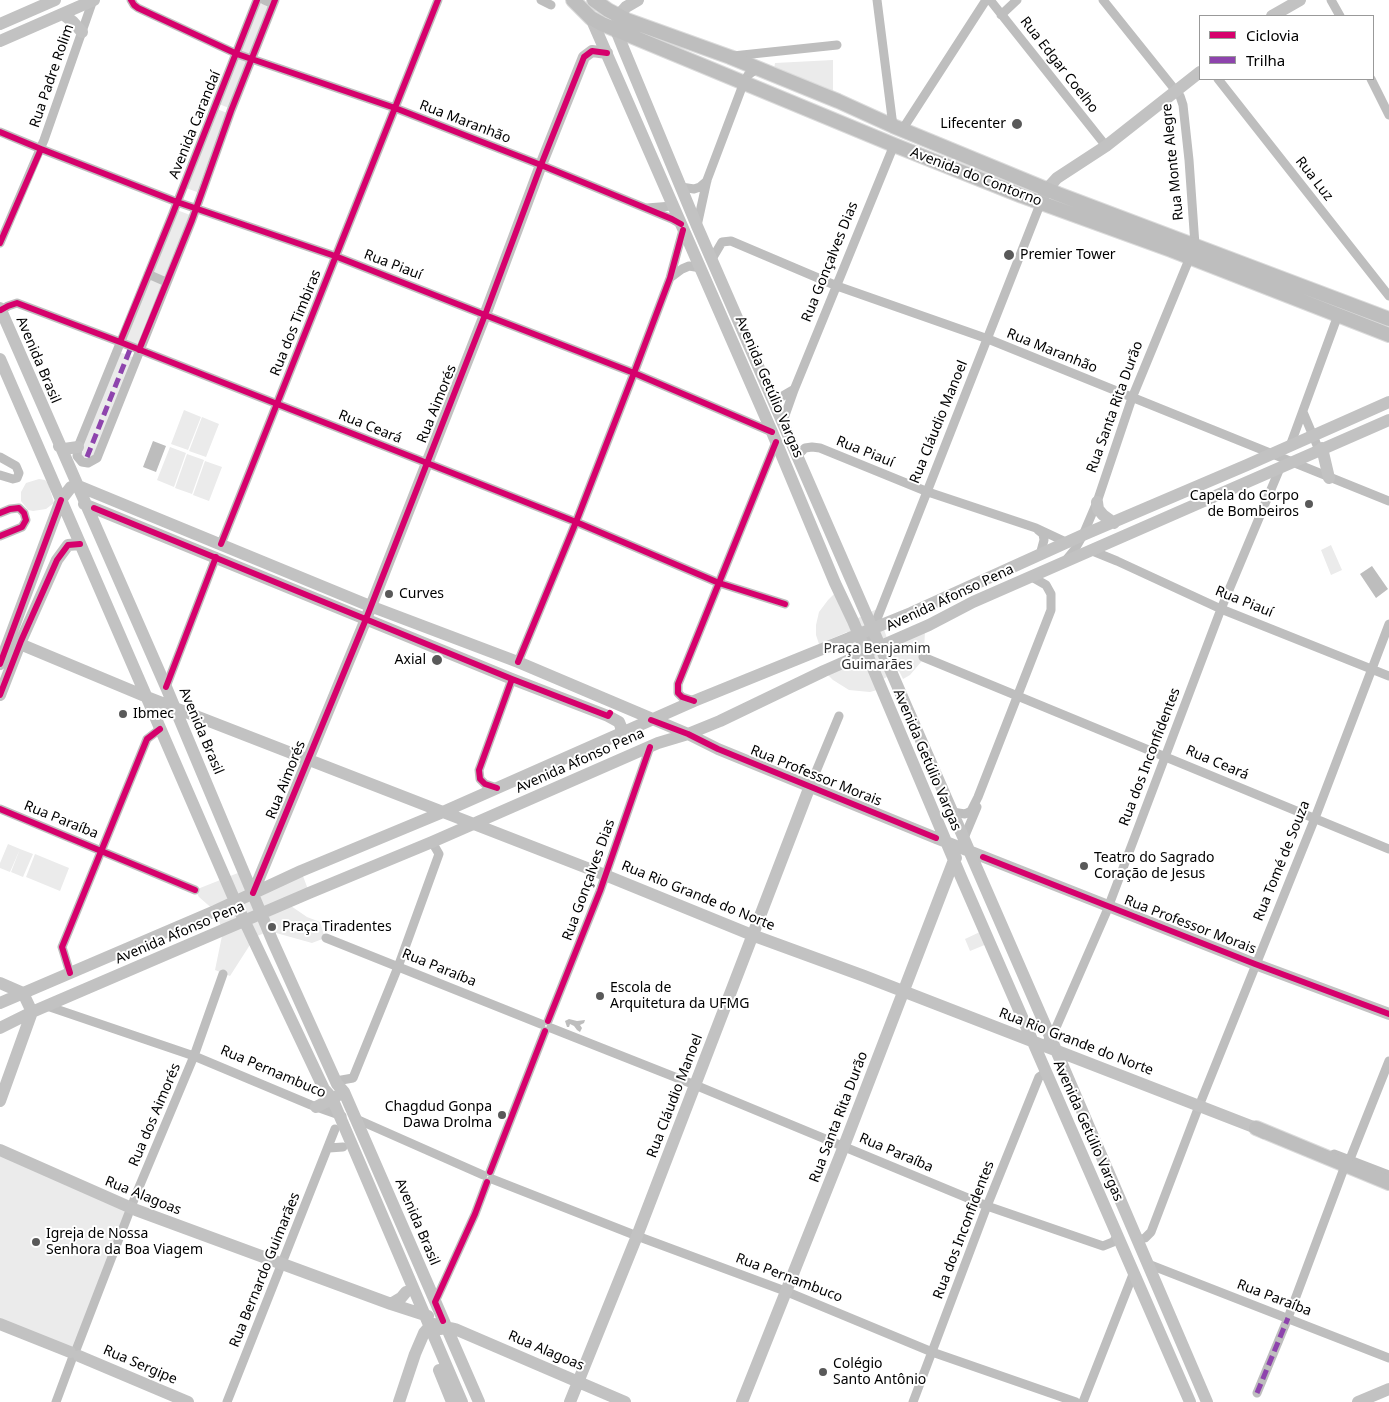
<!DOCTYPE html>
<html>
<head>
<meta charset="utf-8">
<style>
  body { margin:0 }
  #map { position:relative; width:1389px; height:1402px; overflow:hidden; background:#fff; font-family:"Noto Sans",sans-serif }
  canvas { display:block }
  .legend { position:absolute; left:1199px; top:15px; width:175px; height:65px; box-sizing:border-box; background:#fff; border:1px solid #999; margin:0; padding:6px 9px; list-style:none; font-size:15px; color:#000 }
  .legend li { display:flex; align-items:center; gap:10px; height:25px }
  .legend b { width:25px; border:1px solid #999 }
</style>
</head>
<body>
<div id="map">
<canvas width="1389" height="1402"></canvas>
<ul class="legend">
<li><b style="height:6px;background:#d6006c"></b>Ciclovia</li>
<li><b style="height:6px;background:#8e44ad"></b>Trilha</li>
</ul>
</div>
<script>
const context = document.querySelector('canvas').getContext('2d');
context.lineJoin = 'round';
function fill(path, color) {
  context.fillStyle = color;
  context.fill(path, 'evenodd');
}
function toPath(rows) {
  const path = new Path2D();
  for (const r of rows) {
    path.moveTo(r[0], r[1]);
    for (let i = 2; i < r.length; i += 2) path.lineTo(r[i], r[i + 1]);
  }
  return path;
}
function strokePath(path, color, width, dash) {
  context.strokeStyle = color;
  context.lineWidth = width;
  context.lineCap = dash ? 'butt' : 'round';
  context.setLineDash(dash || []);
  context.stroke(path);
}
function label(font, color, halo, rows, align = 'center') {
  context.font = font + ' "Noto Sans",sans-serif';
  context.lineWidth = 4;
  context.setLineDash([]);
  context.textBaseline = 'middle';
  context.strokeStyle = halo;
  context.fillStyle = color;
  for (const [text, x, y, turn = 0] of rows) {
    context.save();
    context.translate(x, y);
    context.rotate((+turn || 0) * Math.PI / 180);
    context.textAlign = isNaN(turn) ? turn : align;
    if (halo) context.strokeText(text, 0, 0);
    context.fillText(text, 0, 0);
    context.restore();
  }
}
fill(toPath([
  [259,2,269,6,250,56,240,52],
  [238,57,248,60,229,108,219,104],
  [833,60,833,92,774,69,775,63],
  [217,109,227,113,197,192,186,188],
  [177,210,190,215,165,279,151,273],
  [150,278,163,283,138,346,124,341],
  [117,351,135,358,95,457,91,459,83,458,80,454],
  [184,410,201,417,188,450,171,444],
  [202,417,219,424,206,457,189,451],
  [170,447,186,453,174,487,157,480],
  [187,454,204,460,192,494,175,488],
  [205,461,222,467,209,501,193,495],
  [39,479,45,480,48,483,54,503,46,509,33,511,28,510,21,501,21,492,26,483],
  [1331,545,1342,570,1331,575,1321,550],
  [834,594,856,619,877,609,887,638,925,630,924,654,921,662,910,675,903,679,899,671,883,679,877,690,870,692,849,690,833,680,827,674,855,654,847,632,819,644,816,635,816,625,819,612,828,600],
  [8,844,20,849,10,872,0,868,0,863],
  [20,849,33,854,23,877,11,872],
  [35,854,69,868,60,891,26,877],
  [243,871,253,893,301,871,309,892,288,904,307,917,320,922,325,938,312,943,269,931,255,937,230,976,215,970,223,931,215,911,199,897,195,890],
  [982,931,987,944,970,951,965,939],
  [0,1150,119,1203,127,1215,73,1349,0,1324]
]), '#ebebeb');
fill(toPath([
  [153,441,166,446,156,472,143,467],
  [1372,566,1388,589,1376,598,1360,574],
  [569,1019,577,1021,585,1020,584,1023,580,1025,582,1028,580,1032,577,1030,574,1026,570,1024,569,1027,567,1027,565,1021]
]), '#bdbdbd');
const primary = toPath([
  [573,0,591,18,602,24,894,145,1022,196,1171,250,1389,335],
  [594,0,608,10,627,20,730,57,838,101,893,126,1058,194,1389,319],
  [1256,1128,1389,1183]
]);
strokePath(primary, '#dbdbdb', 16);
strokePath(toPath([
  [131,0,134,5,138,8,237,54,395,108,541,165,672,219,681,224],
  [257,0,173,213,78,447,77,456,82,462,88,463,97,458,192,220,231,111,275,0],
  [264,0,273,4],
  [541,0,551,5],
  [877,0,893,126],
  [990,0,1106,146],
  [1331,0,1340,16],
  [1001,15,1017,0],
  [733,56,837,45],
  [1218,79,1389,296],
  [1371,79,1389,115],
  [902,130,986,0],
  [0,132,41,149,177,202,335,256,485,315,634,373,772,432],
  [681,187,694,189,700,187,707,181],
  [647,208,672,206],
  [697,226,707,180,744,82,748,75,758,68],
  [0,243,44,140,93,0],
  [712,259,722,242,731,241,837,286,988,339,1389,501],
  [148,274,166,282],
  [670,278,682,269,689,266,701,268],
  [1,310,8,306,17,303,120,342,427,463,576,522,719,583,785,604],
  [771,395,781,397,793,390],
  [1303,412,1319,450],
  [783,421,794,390,894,145],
  [1290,446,1338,315],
  [798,455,805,448,812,447,820,448,928,492,1036,528,1068,543],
  [0,457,16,466,19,473,17,478,13,479,0,475],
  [0,513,10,509,19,508,24,513,26,520,22,527,0,536],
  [1038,530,1043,534,1044,540,1040,555],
  [221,544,438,0],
  [1090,550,1117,561,1221,609,1389,676],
  [1066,560,1075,549,1083,535,1097,502,1132,398,1195,245,1189,160,1183,105,1180,96,1103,0],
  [866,652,873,629,1041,202],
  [923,657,1389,849],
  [518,662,576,522,634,373,670,278,683,230],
  [166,687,216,557],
  [694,701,682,697,678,693,678,684,776,442],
  [810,786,839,716],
  [497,788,485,784,480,779,479,770,512,679],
  [0,809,195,890],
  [952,812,965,814,971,811,978,797,1051,610,1051,594,1046,585,1032,577],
  [964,838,977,807],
  [326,938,541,1024],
  [70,973,62,947,147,739,160,729],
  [47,1006,194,1056,311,1105,342,1116],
  [548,1021,600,891,650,747],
  [551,1028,695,1085,987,1206,1103,1246,1113,1242,1118,1235],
  [1048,1040,1051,1039,1106,913,1221,609,1280,468],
  [336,1081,353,1078,398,967,439,854,432,842],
  [354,1118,483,1175],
  [329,1148,343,1147],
  [1334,1154,1389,1175],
  [1350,1159,1389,1061],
  [490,1172,545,1031],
  [492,1179,637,1236,785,1291,932,1352,1076,1402],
  [1137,1240,1145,1238,1151,1232,1199,1106,1315,818,1389,624],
  [1148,1264,1389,1358],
  [435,1302,475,1214,487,1182],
  [76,1350,137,1192,194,1056,223,974],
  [1257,1393,1288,1318,1343,1171],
  [56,1402,72,1359],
  [227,1402,335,1129],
  [913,1402,987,1206,1039,1077,1042,1075,1048,1076],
  [1083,1402,1134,1272]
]), '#bebebe', 9);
strokePath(toPath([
  [638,0,626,7,618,16,616,30,624,50,697,226,1056,1050,1207,1402],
  [63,14,73,22,82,32],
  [1272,16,1300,0],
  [591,18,772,432,835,583,853,621,961,877,1190,1402],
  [0,24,55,0],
  [0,41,94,0],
  [1043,197,1047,189,1057,178,1106,146,1200,72],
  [0,308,166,687,273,942,337,1084,344,1092,479,1402],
  [0,359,235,901,324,1089,332,1098,462,1402],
  [59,446,64,449,78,447],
  [1322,448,1329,478],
  [76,485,370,606,518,662,688,734,718,749,936,838,1255,964,1389,1014],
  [1097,502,1098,509,1103,515,1114,523],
  [84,504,512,679,608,716,619,722,621,727,621,734],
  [20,644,147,697,600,873,752,935,864,976,1256,1128,1264,1133],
  [0,664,61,500,71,487,76,485],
  [0,695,21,641,57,560,68,545,80,544],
  [253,893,366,619,485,315,541,165,584,57,592,51,607,53],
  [0,983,23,993,32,1012],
  [0,1003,215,911,301,871,443,812,694,701,911,613,1083,535,1247,465,1389,402],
  [0,1028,32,1012,309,893,432,842,658,743,688,734,720,721,824,671,929,625,973,602,1389,420],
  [0,1101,32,1012],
  [316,1107,337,1096],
  [0,1150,136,1210,391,1304,428,1316],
  [391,1304,401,1298,406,1292],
  [0,1324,70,1352],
  [441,1329,446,1327,455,1329,625,1402],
  [79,1356,188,1402],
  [439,1370,452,1402],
  [399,1402,415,1354,424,1333,430,1326,434,1324],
  [570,1402,637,1236,810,786],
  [742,1402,844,1146,954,860,956,858],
  [1358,1402,1389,1389]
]), '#c2c2c2', 12);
strokePath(primary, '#bebebe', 14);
strokePath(toPath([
  [87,457,131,347],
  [1257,1393,1288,1318]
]), '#8e44ad', 5, [10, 5]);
strokePath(toPath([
  [131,0,134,5,138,8,237,54,395,108,541,165,672,219,681,224],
  [0,132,41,149,177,202,335,256,485,315,634,373,772,432],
  [0,243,41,149],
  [1,310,8,306,17,303,120,342,427,463,576,522,719,583,785,604],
  [120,342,173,213,257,0],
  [139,350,192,220,231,111,275,0],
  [94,508,512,679,608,716,610,713],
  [0,513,10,509,19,508,24,513,26,520,22,527,0,536],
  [221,544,438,0],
  [518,662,576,522,634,373,670,278,683,230],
  [0,664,61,500],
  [166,687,216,557],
  [0,695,21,641,57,560,68,545,80,544],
  [694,701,682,697,678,693,678,684,776,442],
  [651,720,688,734,718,749,936,838],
  [497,788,485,784,480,779,479,770,512,679],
  [0,809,195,890],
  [983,857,1255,964,1389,1014],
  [253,893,366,619,485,315,541,165,584,57,592,51,607,53],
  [70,973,62,947,147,739,160,729],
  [548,1021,600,891,650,747],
  [490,1172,545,1031],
  [443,1321,435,1302,475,1214,487,1182]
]), '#d6006c', 6);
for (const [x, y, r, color] of [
  [1017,124,6,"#595959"],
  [1009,255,6,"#595959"],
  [1309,504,5,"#595959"],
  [389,594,5,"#595959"],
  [437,660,6,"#595959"],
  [123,714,5,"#595959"],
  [1084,866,5,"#595959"],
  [272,927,5,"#595959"],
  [600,996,5,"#595959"],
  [502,1115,5,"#595959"],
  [36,1242,5,"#595959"],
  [823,1372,5,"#595959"]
]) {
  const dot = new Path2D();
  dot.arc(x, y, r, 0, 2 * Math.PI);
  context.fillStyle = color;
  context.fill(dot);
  strokePath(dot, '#fff', 2);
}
label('14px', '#000', '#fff', [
  ["Rua Edgar Coelho",1059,65,52],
  ["Rua Padre Rolim",52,76,-71],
  ["Rua Maranhão",465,122,21],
  ["Avenida Carandaí",195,125,-68],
  ["Rua Monte Alegre",1173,162,-96],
  ["Avenida do Contorno",976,177,21],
  ["Rua Luz",1314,179,52],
  ["Rua Gonçalves Dias",830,262,-68],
  ["Rua Piauí",393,265,21],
  ["Rua dos Timbiras",296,323,-68],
  ["Rua Maranhão",1052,351,22],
  ["Avenida Brasil",38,360,67],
  ["Avenida Getúlio Vargas",769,387,67],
  ["Rua Aimorés",437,404,-68],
  ["Rua Santa Rita Durão",1115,407,-70],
  ["Rua Cláudio Manoel",939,422,-68],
  ["Rua Ceará",370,427,22],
  ["Rua Piauí",865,452,22],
  ["Avenida Afonso Pena",950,598,-25],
  ["Rua Piauí",1244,602,22],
  ["Avenida Brasil",201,731,67],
  ["Rua dos Inconfidentes",1150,757,-69],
  ["Avenida Getúlio Vargas",927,760,67],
  ["Avenida Afonso Pena",580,761,-24],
  ["Rua Ceará",1217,763,23],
  ["Rua Professor Morais",816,776,22],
  ["Rua Aimorés",286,780,-68],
  ["Rua Paraíba",61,820,22],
  ["Rua Tomé de Souza",1282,861,-68],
  ["Rua Gonçalves Dias",589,880,-70],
  ["Rua Rio Grande do Norte",698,896,22],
  ["Rua Professor Morais",1190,925,21],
  ["Avenida Afonso Pena",180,933,-23],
  ["Rua Paraíba",439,968,22],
  ["Rua Rio Grande do Norte",1076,1042,21],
  ["Rua Pernambuco",273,1072,23],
  ["Rua Cláudio Manoel",675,1096,-69],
  ["Rua dos Aimorés",155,1115,-67],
  ["Rua Santa Rita Durão",839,1117,-69],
  ["Avenida Getúlio Vargas",1088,1131,66],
  ["Rua Paraíba",896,1153,23],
  ["Rua Alagoas",143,1196,22],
  ["Avenida Brasil",417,1222,67],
  ["Rua dos Inconfidentes",964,1230,-69],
  ["Rua Bernardo Guimarães",265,1270,-68],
  ["Rua Pernambuco",789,1278,21],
  ["Rua Paraíba",1274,1298,21],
  ["Rua Alagoas",546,1351,23],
  ["Rua Sergipe",140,1365,23]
]);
label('14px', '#000', '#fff', [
  ["Lifecenter",1006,124,"right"],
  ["Premier Tower",1020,255],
  ["Capela do Corpo",1299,496,"right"],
  ["de Bombeiros",1299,512,"right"],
  ["Curves",399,594],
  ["Axial",426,660,"right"],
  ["Ibmec",133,714],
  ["Teatro do Sagrado",1094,858],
  ["Coração de Jesus",1094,874],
  ["Praça Tiradentes",282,927],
  ["Escola de",610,988],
  ["Arquitetura da UFMG",610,1004],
  ["Chagdud Gonpa",492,1107,"right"],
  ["Dawa Drolma",492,1123,"right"],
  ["Igreja de Nossa",46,1234],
  ["Senhora da Boa Viagem",46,1250],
  ["Colégio",833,1364],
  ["Santo Antônio",833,1380]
], 'left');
label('14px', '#313131', '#fff', [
  ["Praça Benjamim",877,649],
  ["Guimarães",877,665]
]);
</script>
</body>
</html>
